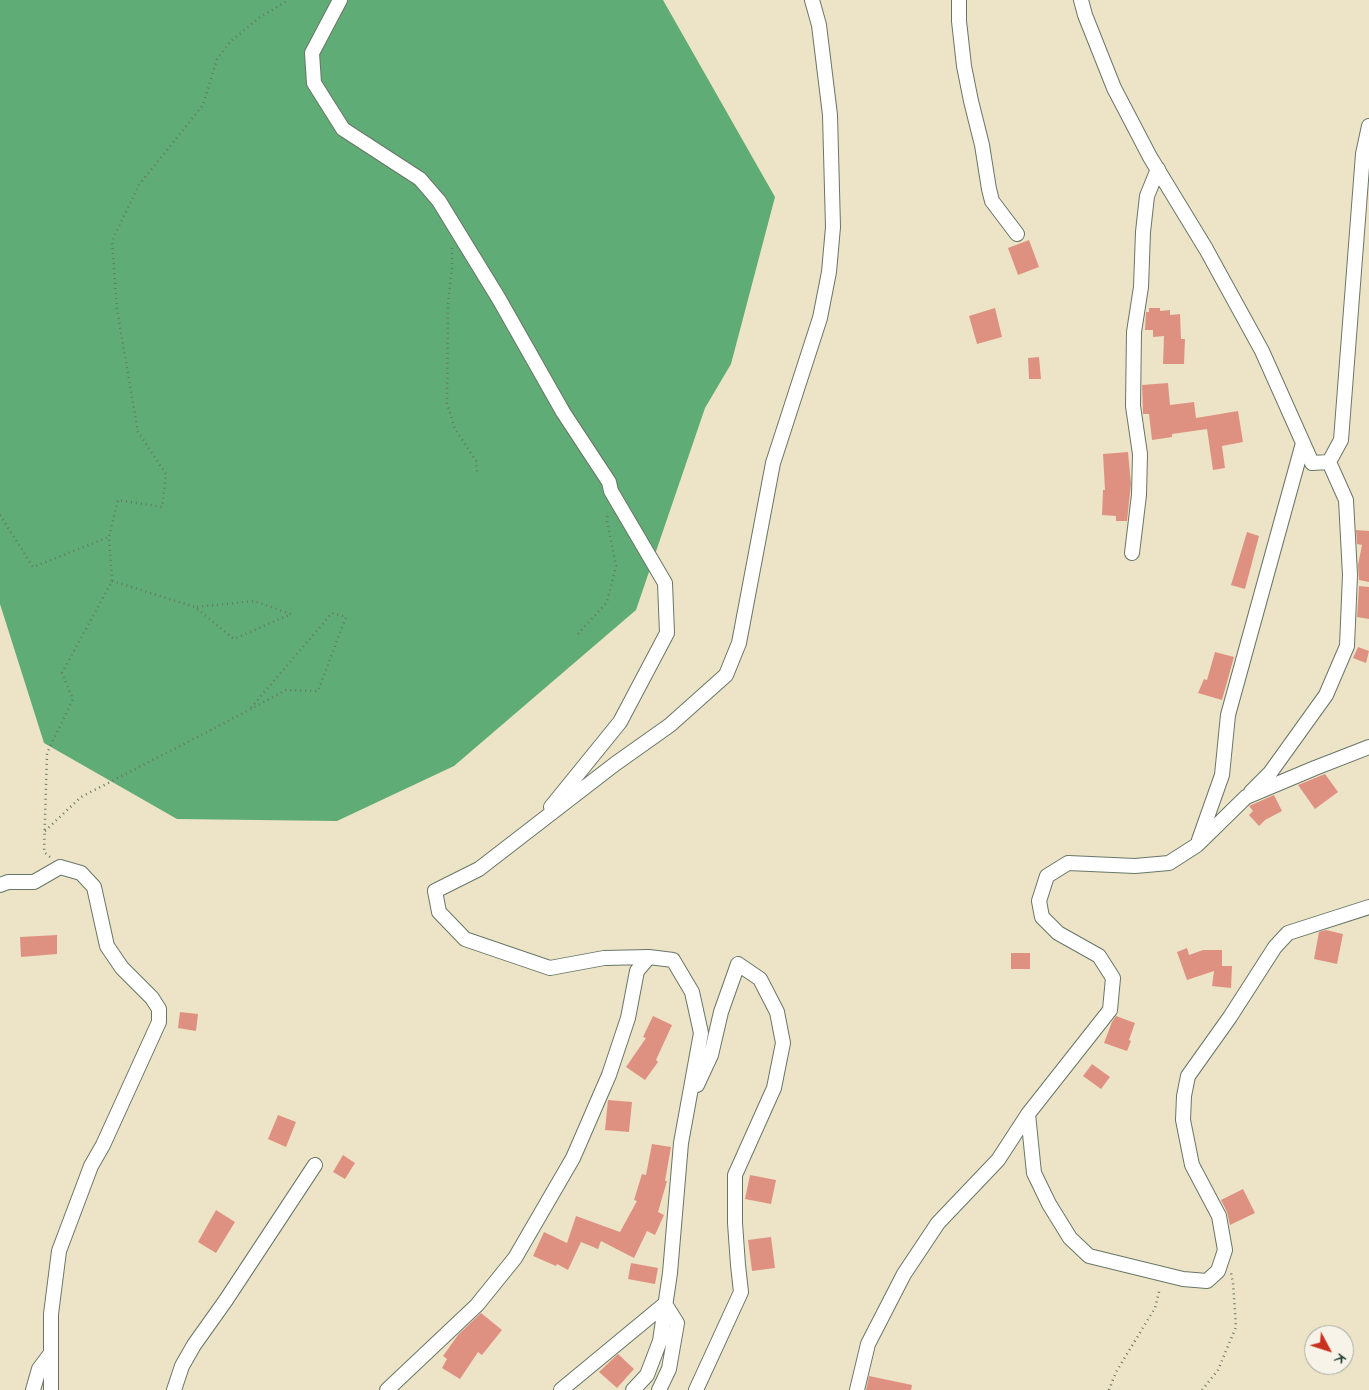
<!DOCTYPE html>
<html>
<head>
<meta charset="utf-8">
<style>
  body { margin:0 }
  #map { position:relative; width:1369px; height:1390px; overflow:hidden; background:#ede4c7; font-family:Mynerve,sans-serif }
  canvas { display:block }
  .north { position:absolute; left:1304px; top:1325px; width:50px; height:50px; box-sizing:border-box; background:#f7f3e8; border:1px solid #a1aaa0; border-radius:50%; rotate:130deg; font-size:14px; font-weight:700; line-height:20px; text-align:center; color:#1f3d34 }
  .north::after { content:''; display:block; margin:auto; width:18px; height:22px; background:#c8321e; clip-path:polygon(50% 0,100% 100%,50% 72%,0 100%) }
</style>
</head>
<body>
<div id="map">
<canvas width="1369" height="1390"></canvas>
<div class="north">K</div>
</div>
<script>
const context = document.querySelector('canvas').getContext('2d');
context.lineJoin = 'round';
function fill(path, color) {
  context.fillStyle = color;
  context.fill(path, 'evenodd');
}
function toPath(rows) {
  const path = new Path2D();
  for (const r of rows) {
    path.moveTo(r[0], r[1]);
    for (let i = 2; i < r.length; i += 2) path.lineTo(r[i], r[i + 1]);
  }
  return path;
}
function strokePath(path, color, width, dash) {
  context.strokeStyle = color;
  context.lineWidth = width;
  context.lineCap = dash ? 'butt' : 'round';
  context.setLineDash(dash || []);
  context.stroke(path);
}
fill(toPath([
  [0,0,663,0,775,197,731,364,705,408,636,610,454,766,337,821,177,819,44,743,0,604]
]), '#60ac76');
fill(toPath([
  [1029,240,1039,267,1018,275,1008,248],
  [995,308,1002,337,977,344,969,316],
  [1149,308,1160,308,1160,311,1170,310,1170,315,1180,314,1181,339,1185,339,1184,364,1163,364,1164,336,1153,337,1153,330,1145,330,1146,312,1149,312],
  [1039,357,1041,379,1029,379,1028,358],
  [1168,383,1170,405,1194,402,1196,418,1238,411,1243,442,1222,446,1225,468,1213,470,1207,429,1172,434,1172,437,1152,440,1149,414,1143,414,1142,385],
  [1128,452,1131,484,1127,521,1116,521,1116,516,1102,515,1103,490,1105,490,1103,454],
  [1356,530,1369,531,1369,582,1359,580,1358,565,1362,545,1357,544],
  [1247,532,1259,536,1245,589,1231,585],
  [1359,586,1369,587,1369,619,1357,617],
  [1358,647,1369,651,1366,663,1353,658],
  [1215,652,1234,657,1222,700,1198,693,1204,679,1207,680],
  [1325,774,1338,792,1315,809,1298,785],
  [1274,795,1282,811,1265,820,1259,826,1249,815,1253,811,1249,806],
  [1326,930,1343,934,1337,964,1314,959,1319,932],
  [57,935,57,954,21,957,20,937],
  [1187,948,1189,955,1203,950,1222,950,1222,966,1232,966,1231,988,1212,986,1214,971,1187,980,1177,952],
  [1011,953,1030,953,1030,969,1011,969],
  [180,1012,198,1014,196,1031,178,1028],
  [653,1016,672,1025,656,1060,658,1062,645,1080,626,1067,646,1038,643,1037],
  [1116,1016,1135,1023,1129,1040,1131,1041,1127,1051,1104,1043,1112,1022],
  [1092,1064,1110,1077,1101,1089,1083,1076],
  [608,1100,632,1102,629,1132,605,1130],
  [278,1115,296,1122,286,1147,268,1139],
  [652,1144,671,1147,665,1181,667,1181,658,1212,664,1215,655,1235,647,1231,634,1258,601,1241,598,1249,581,1242,568,1270,557,1264,556,1266,533,1256,544,1232,567,1243,576,1216,620,1232,637,1201,634,1200,642,1174,646,1175],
  [343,1155,355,1163,345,1179,333,1172],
  [750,1175,776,1180,771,1204,745,1199],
  [1243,1189,1255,1213,1230,1225,1227,1212,1221,1200],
  [216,1210,235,1222,216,1253,198,1242],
  [771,1237,775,1268,752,1271,748,1240],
  [631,1263,658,1268,655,1284,628,1279],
  [481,1313,502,1330,482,1355,478,1352,460,1379,442,1368,447,1359,443,1356,458,1335],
  [618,1354,634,1369,617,1388,599,1372],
  [869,1376,912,1385,911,1390,866,1390]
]), '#df9181');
const minor = toPath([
  [340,0,312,53,314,83,343,129,420,179,439,201,499,299,563,412,609,482,611,491,665,583,667,633,657,652,620,722,551,807],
  [959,0,959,21,964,66,971,101,982,145,989,189,992,201,1017,234],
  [1081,0,1085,15,1114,88,1150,157,1206,249,1262,351,1312,463,1329,462,1341,440,1363,154,1369,126],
  [1132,553,1139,495,1140,454,1133,406,1134,332,1141,287,1143,232,1147,196,1158,169],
  [1251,792,1270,773,1326,695,1347,646,1350,575,1346,500,1329,462],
  [1199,840,1222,775,1228,715,1303,443],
  [0,885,8,882,34,882,60,867,81,873,94,887,107,946,122,968,152,998,159,1009,159,1022,103,1145,91,1166,59,1251,51,1314,51,1390],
  [649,957,604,958,550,968,465,939,439,912,435,891,479,869,615,764,670,725,726,675,739,643,773,463,820,318,829,272,833,227,830,115,819,25,812,0],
  [1028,1114,1034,1173,1049,1204,1070,1238,1089,1256,1183,1279,1207,1281,1218,1271,1225,1250,1219,1216,1192,1165,1183,1120,1184,1096,1188,1076,1230,1017,1275,947,1288,933,1369,907],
  [33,1390,39,1369,51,1353],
  [174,1390,182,1366,194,1345,226,1300,315,1165],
  [387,1390,477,1305,515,1258,573,1158,609,1075,628,1018,637,971,649,957,673,960,692,992,701,1033,681,1143,670,1273,660,1341,647,1375,633,1390],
  [561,1390,665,1304,677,1323,669,1369,659,1390],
  [696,1390,741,1292,738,1265,735,1223,735,1175,774,1088,783,1043,777,1012,760,979,738,964,721,1012,711,1055,697,1085],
  [857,1390,868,1344,904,1274,938,1223,998,1160,1028,1114,1110,1010,1113,978,1099,956,1058,933,1042,917,1039,901,1047,876,1068,863,1135,866,1169,863,1197,845,1246,797,1315,768,1369,747]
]);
strokePath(minor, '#677767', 16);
strokePath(toPath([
  [452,248,452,268,448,304,447,403,455,429,476,461,477,472],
  [0,515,33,567,109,537],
  [112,581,195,607,234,639,291,614,254,601,195,607],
  [578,634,607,602,616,566,607,521,608,512],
  [45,831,81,797,207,732,249,710,286,690,318,691,346,617,332,613,249,710],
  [50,857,44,852,47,753,73,699,62,673,112,581,109,537,118,500,162,507,166,474,138,432,117,309,112,241,139,185,203,105,217,59,231,41,260,17,289,0],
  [1109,1390,1116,1372,1155,1308,1160,1288],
  [1202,1390,1218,1370,1236,1327,1233,1282,1231,1273]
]), '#677767', 2.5, [1, 4]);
strokePath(minor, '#fff', 14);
</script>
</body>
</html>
